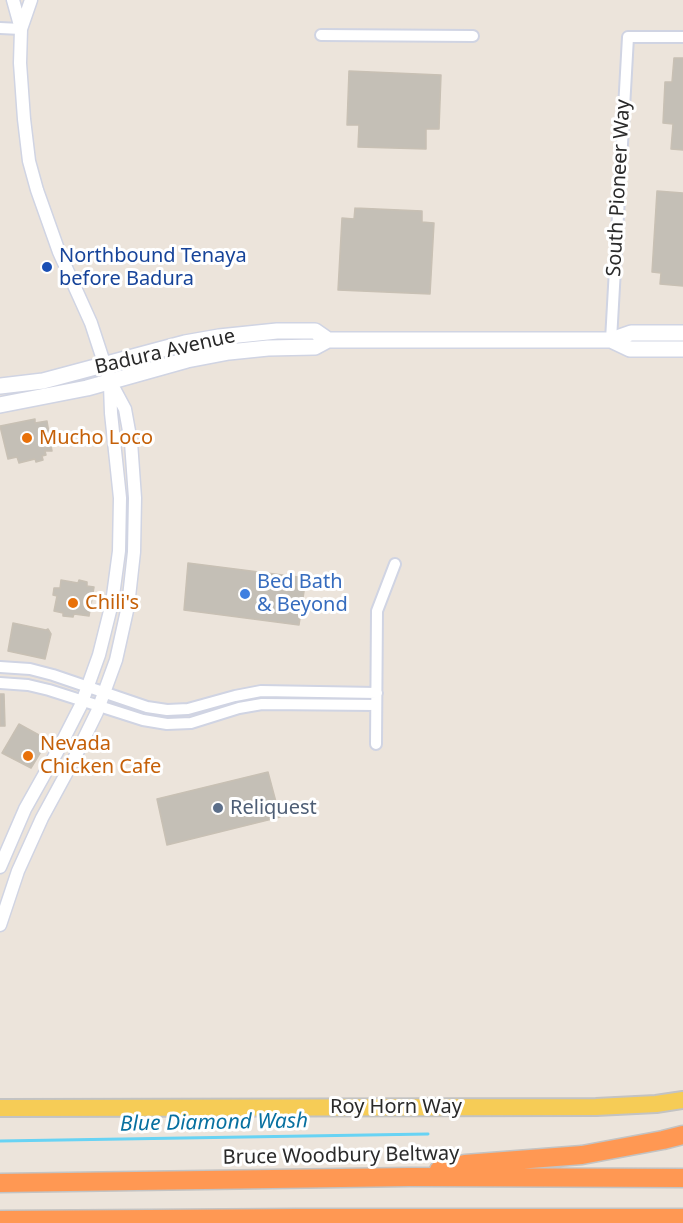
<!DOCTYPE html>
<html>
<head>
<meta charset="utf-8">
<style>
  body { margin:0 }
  canvas { display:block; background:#ece4db }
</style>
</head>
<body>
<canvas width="683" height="1223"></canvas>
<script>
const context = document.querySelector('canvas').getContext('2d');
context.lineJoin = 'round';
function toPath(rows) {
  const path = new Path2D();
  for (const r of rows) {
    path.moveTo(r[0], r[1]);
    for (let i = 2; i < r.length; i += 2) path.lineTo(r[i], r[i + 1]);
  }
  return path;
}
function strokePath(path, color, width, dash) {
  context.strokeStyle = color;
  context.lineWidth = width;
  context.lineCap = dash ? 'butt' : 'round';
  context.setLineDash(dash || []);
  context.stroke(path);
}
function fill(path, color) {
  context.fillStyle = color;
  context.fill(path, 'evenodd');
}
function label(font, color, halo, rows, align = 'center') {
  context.font = font + ' "Noto Sans",sans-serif';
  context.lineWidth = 6;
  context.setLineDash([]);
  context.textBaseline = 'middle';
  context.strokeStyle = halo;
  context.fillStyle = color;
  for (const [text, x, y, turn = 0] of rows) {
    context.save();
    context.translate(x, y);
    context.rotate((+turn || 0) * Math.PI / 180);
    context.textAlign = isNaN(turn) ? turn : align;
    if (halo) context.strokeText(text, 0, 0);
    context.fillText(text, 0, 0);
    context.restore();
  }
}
strokePath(toPath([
  [0,1141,428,1134]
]), '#68d3f4', 3);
const building = toPath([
  [674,58,683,58,683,150,671,149,673,124,663,123,665,82,672,82,674,58],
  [349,71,441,75,439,129,426,129,426,149,358,147,359,125,347,125,349,71],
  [657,191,683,193,683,286,660,284,661,273,652,272,657,191],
  [355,208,422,211,422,222,434,223,430,294,338,290,342,218,354,219,355,208],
  [35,419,35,423,47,421,52,451,45,451,46,455,42,456,43,460,36,462,35,459,19,463,17,457,8,459,0,426,35,419],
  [188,563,306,578,299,625,184,610,188,563],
  [61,580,78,583,79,580,87,582,87,586,94,587,89,616,74,614,73,617,63,616,63,613,54,611,57,596,53,595,54,588,60,588,61,580],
  [13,623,46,630,48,629,51,634,45,659,8,651,13,623],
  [0,694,4,694,5,726,0,726,0,694],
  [19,724,48,740,31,768,2,753,19,724],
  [268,772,280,817,167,845,157,799,268,772]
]);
fill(building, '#c4bfb6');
strokePath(building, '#c8c0b4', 1.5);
const minor = toPath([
  [0,28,21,29],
  [321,35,473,36],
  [611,340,628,37,683,37],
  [0,667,30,669,53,675,147,707,167,710,188,709,235,696,261,691,377,693],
  [0,683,28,685,49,690,143,720,167,724,191,723,239,708,262,704,376,705],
  [376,744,377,611,395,564]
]);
const tertiary = toPath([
  [21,29,31,0],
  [0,867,25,809,57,752,81,705,99,655,112,603,119,551,120,498,111,413,110,385],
  [0,925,18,871,42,818,73,761,97,712,116,660,128,606,134,552,135,498,131,442,125,409,110,381,91,323,59,252,37,190,29,161,24,119,20,63,21,29,13,0]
]);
const secondary = toPath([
  [611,340,630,349,683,349],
  [0,386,43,381,185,343,219,337,277,331,315,331,328,340],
  [0,405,87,388,187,360,229,352,268,348,315,347,328,340,611,340,631,333,683,333]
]);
const primary = toPath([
  [0,1108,596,1107,656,1104,683,1100]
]);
const motorway = toPath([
  [439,1170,465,1164,582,1155,663,1140,683,1135],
  [0,1183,409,1177,683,1178],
  [0,1220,297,1218,683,1218]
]);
strokePath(minor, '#d0d4e3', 14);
strokePath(tertiary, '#d0d4e3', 15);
strokePath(secondary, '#d0d4e3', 18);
strokePath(primary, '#c3c3c3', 20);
strokePath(motorway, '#c3c3c3', 21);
strokePath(minor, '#fff', 10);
strokePath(tertiary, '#fff', 12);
strokePath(secondary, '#fff', 15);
strokePath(primary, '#f6cc56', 16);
strokePath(motorway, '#ff9853', 18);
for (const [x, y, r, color] of [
  [47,267,6,"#1a4fb4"],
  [27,438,6,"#e8710a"],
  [245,594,6,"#3f7fe0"],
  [73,603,6,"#e8710a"],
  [28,756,6,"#e8710a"],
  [218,808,6,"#5c6f8a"]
]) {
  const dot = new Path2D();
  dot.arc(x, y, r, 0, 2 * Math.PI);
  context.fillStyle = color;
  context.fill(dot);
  strokePath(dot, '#fff', 2);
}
label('20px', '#2a2a2a', '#fff', [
  ["South Pioneer Way",619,188,-87],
  ["Badura Avenue",165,352,-13],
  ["Roy Horn Way",396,1107],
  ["Bruce Woodbury Beltway",341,1156,-1]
]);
label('20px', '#164399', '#fff', [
  ["Northbound Tenaya",59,256],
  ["before Badura",59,279]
], 'left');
label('20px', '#c56008', '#fff', [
  ["Mucho Loco",39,438],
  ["Chili's",85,603],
  ["Nevada",40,744],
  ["Chicken Cafe",40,767]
], 'left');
label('20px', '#366cbe', '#fff', [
  ["Bed Bath",257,582],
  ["& Beyond",257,605]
], 'left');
label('20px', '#4e5e75', '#fff', [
  ["Reliquest",230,808]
], 'left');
label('italic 21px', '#0770a0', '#fff', [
  ["Blue Diamond Wash",214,1123,-1]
]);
</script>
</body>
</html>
